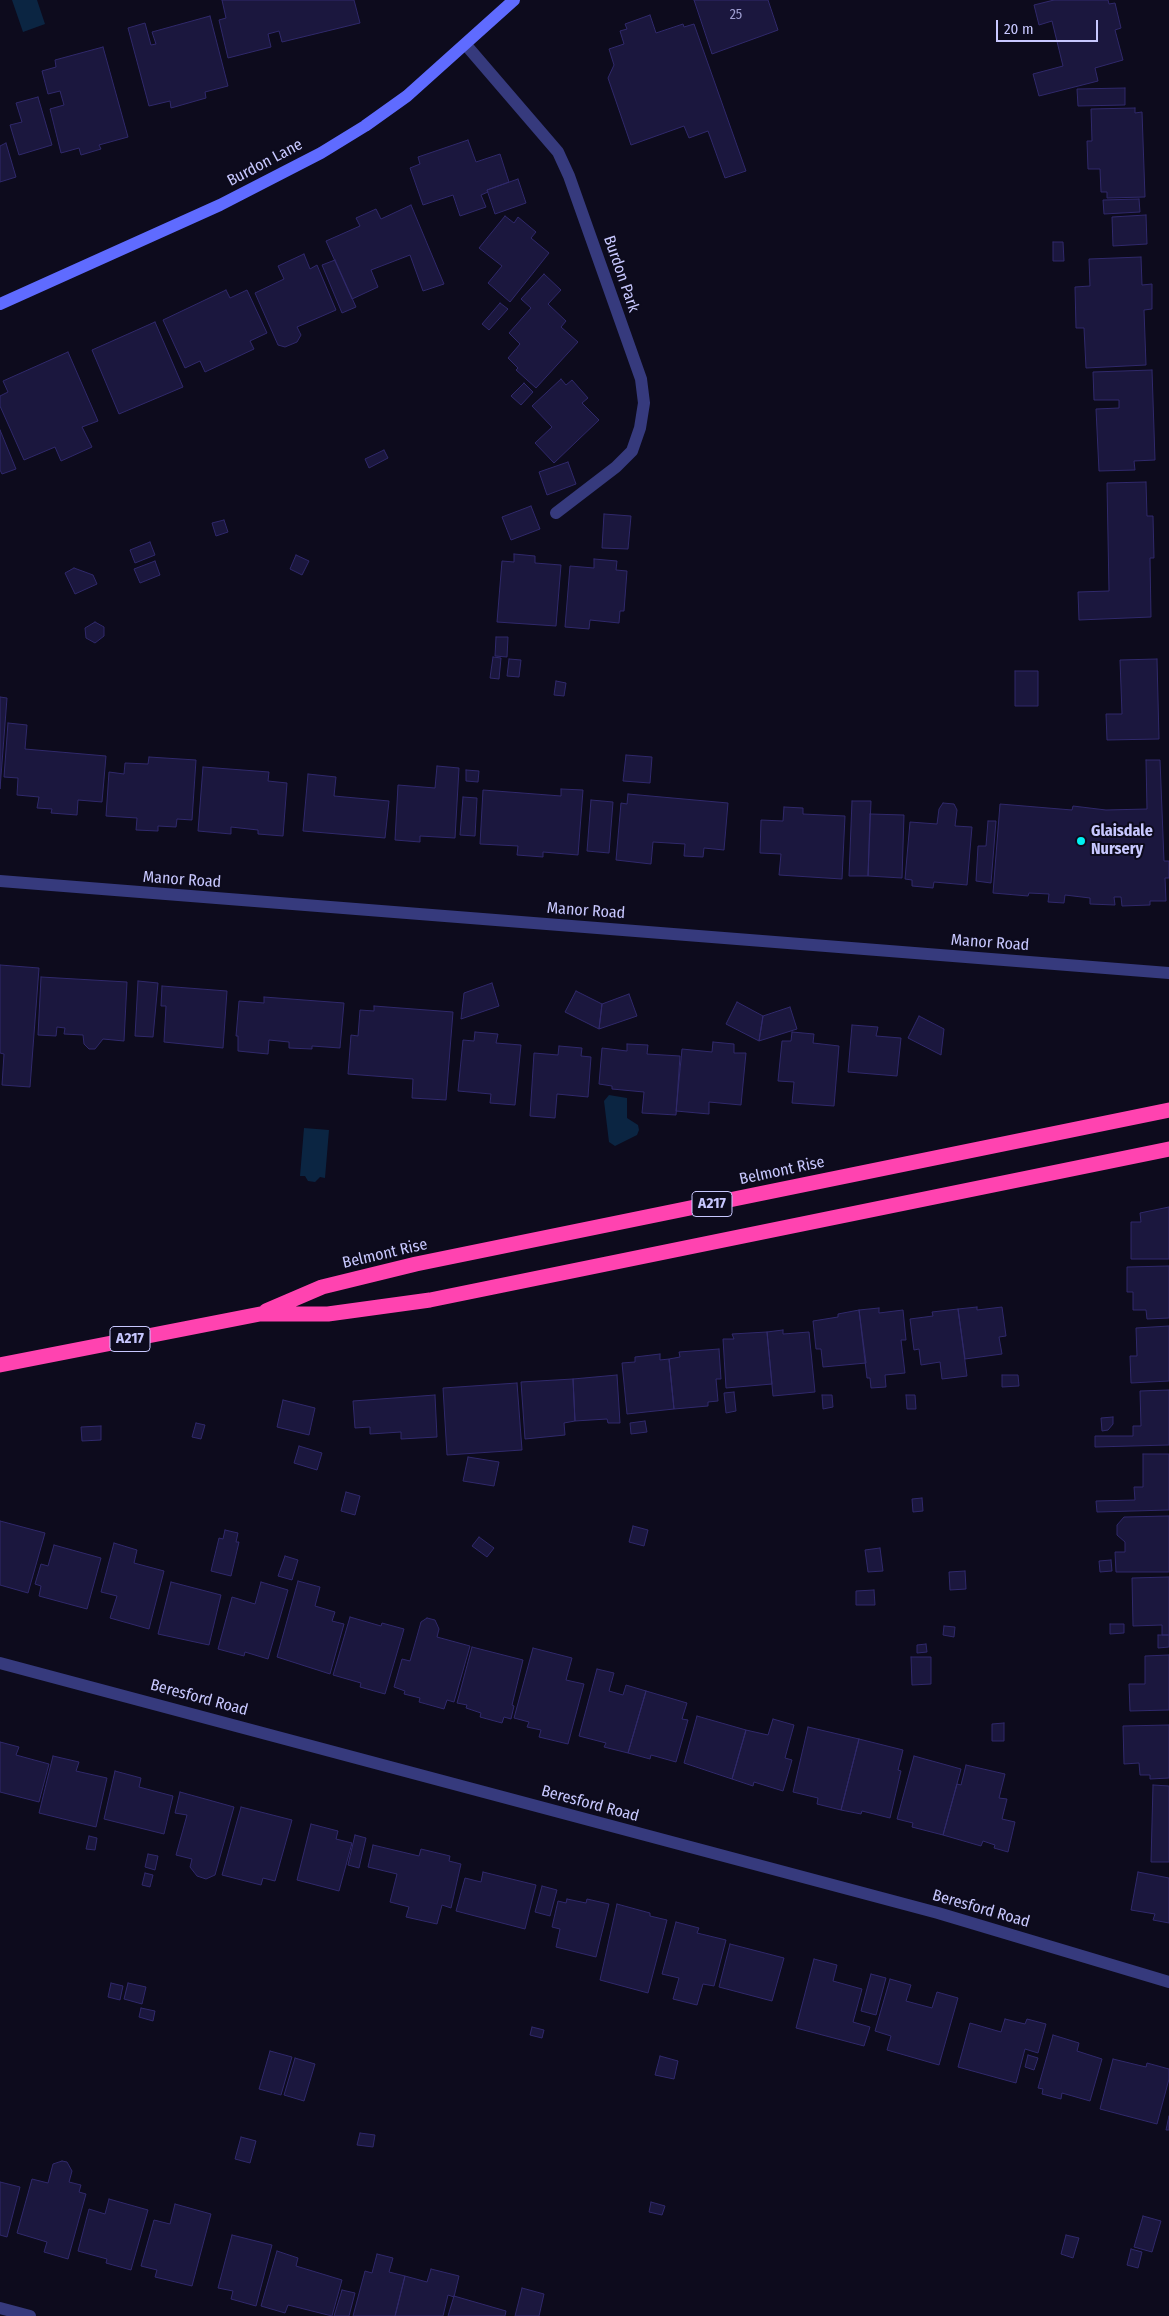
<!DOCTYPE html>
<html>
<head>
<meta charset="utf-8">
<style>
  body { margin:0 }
  #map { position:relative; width:1169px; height:2316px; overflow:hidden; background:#0d0b1d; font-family:"Fira Sans Condensed",sans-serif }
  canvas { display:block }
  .scale { position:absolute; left:996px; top:20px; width:102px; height:22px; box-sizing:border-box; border:2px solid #c8c8ff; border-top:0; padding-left:6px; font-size:15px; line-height:18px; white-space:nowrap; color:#c8c8ff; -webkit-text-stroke:4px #0d0b1d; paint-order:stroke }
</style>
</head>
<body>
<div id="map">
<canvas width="1169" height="2316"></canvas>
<div class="scale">20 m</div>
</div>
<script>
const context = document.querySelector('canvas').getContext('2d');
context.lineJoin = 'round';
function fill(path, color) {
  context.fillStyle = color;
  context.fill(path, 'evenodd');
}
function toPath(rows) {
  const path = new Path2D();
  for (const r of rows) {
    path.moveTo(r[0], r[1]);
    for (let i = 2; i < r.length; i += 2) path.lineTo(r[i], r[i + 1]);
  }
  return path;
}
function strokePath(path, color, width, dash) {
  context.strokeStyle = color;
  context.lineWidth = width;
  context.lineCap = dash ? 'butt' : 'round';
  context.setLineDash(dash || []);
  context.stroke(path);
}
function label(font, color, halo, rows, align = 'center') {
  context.font = font + ' "Fira Sans Condensed",sans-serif';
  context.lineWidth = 4;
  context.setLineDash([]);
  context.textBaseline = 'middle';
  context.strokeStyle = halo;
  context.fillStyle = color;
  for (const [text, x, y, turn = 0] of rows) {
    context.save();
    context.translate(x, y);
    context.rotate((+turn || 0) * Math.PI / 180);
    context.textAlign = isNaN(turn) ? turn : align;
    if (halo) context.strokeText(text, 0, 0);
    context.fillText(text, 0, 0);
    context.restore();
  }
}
fill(toPath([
  [12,0,37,0,45,24,23,32],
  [609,1095,627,1098,627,1118,638,1125,639,1130,637,1135,615,1146,609,1142,604,1101],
  [304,1128,329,1130,325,1178,320,1177,315,1182,308,1181,305,1176,300,1176]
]), '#0b2542');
const building = toPath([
  [222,0,354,0,360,23,282,42,279,31,268,34,271,47,228,58,219,20,226,18,222,0],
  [694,0,768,0,778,30,712,54,694,0],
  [1054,0,1108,0,1109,4,1115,3,1121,28,1115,30,1123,60,1095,68,1098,81,1039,96,1033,74,1063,66,1052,21,1039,25,1034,5,1054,0],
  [650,15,656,33,683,24,684,27,694,24,746,171,725,178,708,131,689,138,684,126,631,145,608,78,614,65,609,49,624,44,620,31,627,29,625,24,650,15],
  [210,16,228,86,205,92,206,98,171,108,170,101,149,106,128,28,145,23,151,45,156,44,152,32,210,16],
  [103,47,128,137,99,145,101,149,81,155,79,148,61,153,50,109,64,105,60,91,48,94,42,71,56,67,55,60,103,47],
  [1125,88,1125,105,1078,106,1077,89,1125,88],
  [38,97,52,145,19,155,10,125,22,122,16,103,38,97],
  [1135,108,1135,113,1142,112,1145,197,1107,198,1107,192,1101,192,1100,169,1088,169,1087,141,1092,141,1091,109,1135,108],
  [468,140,476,162,500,154,509,182,487,190,488,192,481,195,486,207,460,216,453,195,423,205,410,168,420,164,418,157,468,140],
  [6,143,16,177,0,182,0,146,6,143],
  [518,179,526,203,495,214,487,190,518,179],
  [1139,199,1140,212,1104,214,1103,200,1139,199],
  [411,205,444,284,423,291,410,255,371,270,378,287,352,299,326,241,360,226,356,218,376,209,381,219,411,205],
  [1146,215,1147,244,1113,246,1112,217,1146,215],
  [505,216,514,223,518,217,536,232,531,238,549,253,510,302,488,283,502,266,479,248,505,216],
  [1053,242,1063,242,1064,261,1053,261,1053,242],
  [304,254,310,269,317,265,336,310,297,327,301,335,297,342,285,347,278,345,255,293,284,279,278,266,304,254],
  [1141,257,1142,285,1152,284,1152,309,1144,310,1146,365,1086,368,1084,328,1076,328,1075,287,1090,286,1089,259,1141,257],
  [335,260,356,307,342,313,322,265,335,260],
  [544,274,561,290,548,304,566,321,561,327,578,342,536,388,516,370,518,368,508,358,520,344,509,333,531,308,521,299,544,274],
  [226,290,230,298,247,290,267,333,250,341,254,349,205,372,200,361,185,368,163,320,226,290],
  [500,303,508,309,489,330,482,324,500,303],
  [155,322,183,387,119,414,92,350,155,322],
  [68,352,98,421,82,427,92,447,61,461,55,447,24,460,0,406,0,396,8,392,3,381,68,352],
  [1152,370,1155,460,1134,461,1135,470,1099,471,1096,409,1119,408,1119,400,1094,400,1093,372,1152,370],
  [561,379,566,385,572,380,588,398,582,403,599,420,554,463,535,443,552,427,532,406,561,379],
  [524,383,533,392,521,405,511,396,524,383],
  [0,430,16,469,2,474,0,470,0,430],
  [384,450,388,458,369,468,365,459,384,450],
  [568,462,576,484,547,495,539,472,568,462],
  [1146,482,1147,516,1153,516,1154,558,1150,558,1151,617,1079,620,1078,592,1109,591,1107,483,1146,482],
  [531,506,540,529,511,540,502,517,531,506],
  [604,514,631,516,628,549,602,548,604,514],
  [224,520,228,532,216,536,212,523,224,520],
  [150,542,155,555,135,563,130,550,150,542],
  [514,554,535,556,535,563,561,565,556,626,497,622,502,561,514,562,514,554],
  [296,555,309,561,302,575,290,569,296,555],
  [594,559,617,561,616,570,627,571,624,611,620,611,619,623,590,620,589,629,565,627,570,566,594,568,594,559],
  [155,561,160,575,140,583,134,569,155,561],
  [74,568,93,575,97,584,75,594,65,573,74,568],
  [95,622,104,627,104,636,95,643,86,638,85,628,95,622],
  [496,637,508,637,507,657,495,656,496,637],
  [493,657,501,658,499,679,490,678,493,657],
  [509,659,521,660,519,677,507,676,509,659],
  [1157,659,1159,739,1107,740,1106,714,1122,714,1120,660,1157,659],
  [1015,671,1038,671,1038,706,1015,706,1015,671],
  [556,681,566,683,564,696,554,695,556,681],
  [0,697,7,698,0,789,0,697],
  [8,723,27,725,25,749,106,756,102,802,78,800,77,815,51,813,52,809,37,808,39,797,17,795,18,778,4,777,8,723],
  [626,755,652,757,650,783,623,781,626,755],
  [149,757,196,760,192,820,177,819,176,827,158,826,158,831,136,830,137,818,106,816,109,772,124,774,125,763,148,764,149,757],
  [1146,760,1160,760,1164,861,1169,861,1169,878,1165,878,1166,901,1150,901,1150,905,1122,906,1121,897,1114,897,1115,905,1090,904,1090,898,1065,895,1064,903,1048,902,1049,894,1029,893,1028,896,993,893,1000,804,1072,810,1073,806,1106,810,1147,809,1146,760],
  [437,766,459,768,455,838,420,836,420,842,395,840,398,785,435,788,437,766],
  [203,767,269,772,268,781,287,783,283,836,258,834,258,830,231,827,231,834,198,831,203,767],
  [466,770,479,771,478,782,466,781,466,770],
  [308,774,336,777,334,796,389,801,385,838,303,831,308,774],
  [561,789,583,790,578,855,543,852,543,857,517,855,518,846,480,844,483,790,561,796,561,789],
  [628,794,728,803,724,850,704,848,703,857,684,856,685,844,653,842,651,864,616,860,621,803,627,804,628,794],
  [463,797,477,798,475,836,460,835,463,797],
  [591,800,613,802,609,853,587,851,591,800],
  [852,801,871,801,868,876,849,876,852,801],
  [943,803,954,804,957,810,955,826,972,827,967,885,934,882,933,888,912,886,912,880,905,879,910,822,937,824,939,809,943,803],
  [784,807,803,808,803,814,845,816,842,879,779,875,781,854,760,853,761,820,783,821,784,807],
  [870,814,904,815,902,878,868,876,870,814],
  [988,821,996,821,991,883,976,881,978,846,986,846,988,821],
  [0,965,39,968,30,1087,2,1085,4,1054,0,1053,0,965],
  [41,977,127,982,124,1041,103,1039,95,1049,89,1049,84,1044,83,1035,64,1034,65,1028,57,1027,56,1036,38,1035,41,977],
  [138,981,158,983,153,1037,135,1036,138,981],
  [492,983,499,1006,461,1019,464,993,492,983],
  [162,986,227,991,223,1048,164,1042,166,1006,161,1006,162,986],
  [576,991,602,1004,599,1029,565,1012,576,991],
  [629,994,637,1016,599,1029,602,1004,629,994],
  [264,997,344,1003,340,1048,312,1046,312,1049,289,1048,289,1042,269,1040,268,1054,238,1051,238,1036,236,1036,239,1001,264,1003,264,997],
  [737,1002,763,1016,759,1041,726,1024,737,1002],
  [374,1006,453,1012,446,1100,412,1098,413,1079,348,1074,351,1035,358,1036,360,1010,374,1011,374,1006],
  [790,1007,797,1029,759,1041,763,1016,790,1007],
  [919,1016,944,1029,941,1055,908,1038,919,1016],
  [852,1025,878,1027,876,1036,901,1038,897,1076,848,1072,852,1025],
  [475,1032,498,1034,496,1043,521,1045,515,1105,490,1103,491,1094,458,1091,463,1040,474,1041,475,1032],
  [792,1032,814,1034,813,1043,839,1046,834,1106,792,1103,794,1082,778,1081,782,1041,791,1041,792,1032],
  [713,1042,734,1044,734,1053,746,1053,741,1105,709,1102,709,1114,676,1111,682,1049,712,1052,713,1042],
  [627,1044,648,1045,647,1054,680,1056,676,1115,642,1113,644,1092,612,1089,612,1086,599,1084,602,1048,627,1051,627,1044],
  [559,1046,582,1048,581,1056,591,1057,588,1097,557,1094,555,1118,530,1116,534,1053,558,1055,559,1046],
  [1169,1207,1169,1259,1131,1259,1131,1222,1141,1222,1140,1213,1169,1207],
  [1169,1266,1169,1318,1147,1319,1146,1310,1133,1310,1133,1292,1127,1292,1127,1267,1169,1266],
  [977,1307,977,1310,1002,1307,1006,1336,999,1337,1002,1354,965,1359,958,1309,977,1307],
  [879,1308,879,1313,903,1310,906,1340,901,1340,905,1373,885,1375,886,1387,871,1388,870,1378,867,1378,859,1310,879,1308],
  [958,1309,967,1376,942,1379,940,1362,921,1365,919,1349,914,1350,910,1319,933,1316,932,1312,958,1309],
  [859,1310,866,1363,823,1367,821,1349,816,1349,813,1321,838,1317,838,1314,859,1310],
  [1169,1326,1169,1381,1131,1383,1130,1356,1137,1356,1136,1328,1169,1326],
  [783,1330,783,1334,809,1332,815,1392,773,1396,767,1332,783,1330],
  [767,1332,772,1384,726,1388,723,1339,734,1339,732,1334,767,1332],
  [719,1349,721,1379,716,1379,718,1401,708,1402,708,1406,674,1409,669,1359,680,1357,679,1352,719,1349],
  [660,1354,660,1360,669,1359,674,1409,627,1414,622,1363,635,1362,635,1357,660,1354],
  [617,1375,620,1423,608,1423,607,1419,575,1421,573,1379,617,1375],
  [1002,1375,1018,1375,1019,1386,1002,1387,1002,1375],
  [573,1379,575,1421,564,1423,565,1435,525,1439,521,1382,573,1379],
  [517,1383,522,1450,447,1455,443,1388,517,1383],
  [1169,1390,1169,1445,1095,1447,1095,1436,1133,1436,1133,1426,1141,1426,1140,1391,1169,1390],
  [734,1392,736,1411,726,1413,724,1393,734,1392],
  [435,1395,437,1437,401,1439,401,1432,370,1434,370,1427,355,1428,353,1401,435,1395],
  [822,1395,832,1395,833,1407,823,1409,822,1395],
  [906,1395,915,1395,916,1409,907,1409,906,1395],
  [283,1400,315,1408,309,1435,277,1427,283,1400],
  [1113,1417,1113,1424,1108,1430,1102,1431,1101,1418,1113,1417],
  [645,1421,647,1432,631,1434,630,1423,645,1421],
  [196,1423,205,1425,201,1439,192,1437,196,1423],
  [101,1426,101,1440,82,1441,81,1427,101,1426],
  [299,1446,322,1453,317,1470,294,1463,299,1446],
  [1143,1454,1169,1454,1169,1510,1097,1512,1096,1501,1135,1500,1134,1487,1143,1487,1143,1454],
  [468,1457,499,1462,494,1486,463,1481,468,1457],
  [346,1492,360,1496,355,1515,341,1511,346,1492],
  [922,1498,923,1511,913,1512,912,1499,922,1498],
  [1169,1516,1169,1572,1116,1572,1115,1552,1125,1552,1125,1542,1117,1535,1117,1525,1124,1517,1169,1516],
  [0,1521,45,1533,28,1593,0,1585,0,1521],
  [633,1526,648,1530,644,1546,629,1542,633,1526],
  [225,1530,238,1533,236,1542,239,1542,231,1576,211,1571,219,1538,223,1539,225,1530],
  [479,1537,494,1548,487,1557,472,1546,479,1537],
  [114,1543,137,1550,134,1563,164,1571,149,1629,110,1618,117,1596,101,1592,114,1543],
  [54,1545,101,1558,87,1609,39,1596,41,1586,35,1584,41,1564,48,1566,54,1545],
  [880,1548,883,1571,868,1572,865,1550,880,1548],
  [285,1556,298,1560,292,1580,278,1576,285,1556],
  [1111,1560,1112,1571,1100,1572,1099,1561,1111,1560],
  [965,1571,966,1589,950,1590,949,1572,965,1571],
  [1169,1577,1169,1635,1162,1635,1162,1625,1133,1626,1132,1578,1169,1577],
  [298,1581,320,1587,315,1606,335,1612,332,1621,344,1624,330,1674,277,1657,298,1581],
  [171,1582,221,1595,209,1645,158,1634,171,1582],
  [261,1582,288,1590,268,1659,245,1652,244,1656,218,1649,232,1597,255,1604,261,1582],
  [874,1590,875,1605,856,1605,856,1591,874,1590],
  [350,1617,381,1626,382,1623,404,1629,385,1694,360,1687,361,1683,333,1675,350,1617],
  [427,1618,435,1620,439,1629,437,1637,470,1646,454,1702,447,1700,444,1709,419,1702,420,1698,404,1694,405,1691,394,1687,402,1659,410,1661,421,1622,427,1618],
  [1110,1624,1124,1624,1124,1633,1110,1634,1110,1624],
  [944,1626,955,1627,954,1637,943,1635,944,1626],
  [1158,1635,1169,1635,1169,1647,1158,1648,1158,1635],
  [926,1644,927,1652,917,1653,917,1645,926,1644],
  [472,1647,523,1660,512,1705,514,1706,511,1719,504,1717,502,1723,480,1717,481,1713,466,1708,467,1705,457,1703,472,1647],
  [533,1648,572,1658,566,1680,584,1684,568,1744,539,1737,541,1730,527,1727,529,1722,514,1718,533,1648],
  [1169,1655,1169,1710,1130,1711,1129,1684,1145,1684,1145,1656,1169,1655],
  [911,1657,931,1657,931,1684,912,1685,911,1657],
  [597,1669,614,1673,609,1691,623,1695,626,1685,646,1691,628,1753,604,1747,606,1743,579,1736,597,1669],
  [646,1691,687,1703,682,1719,688,1720,676,1762,651,1755,650,1759,628,1753,646,1691],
  [697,1716,746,1730,732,1779,684,1763,697,1716],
  [773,1719,794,1725,785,1758,792,1760,783,1791,754,1782,753,1786,732,1779,746,1730,768,1735,773,1719],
  [1004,1723,1004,1741,992,1741,992,1724,1004,1723],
  [1169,1725,1169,1778,1150,1779,1150,1775,1140,1775,1139,1763,1124,1764,1123,1726,1169,1725],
  [808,1727,859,1739,841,1810,817,1804,818,1798,793,1792,808,1727],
  [859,1739,903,1750,898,1770,901,1771,890,1818,862,1811,861,1814,841,1810,859,1739],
  [0,1742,19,1747,16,1755,49,1764,39,1802,0,1792,0,1742],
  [53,1756,79,1762,76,1771,107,1778,96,1827,39,1813,53,1756],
  [914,1756,961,1769,943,1835,912,1827,913,1823,897,1819,914,1756],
  [966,1765,1005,1774,999,1798,1007,1799,1002,1819,1015,1822,1008,1852,994,1848,995,1845,983,1841,981,1846,943,1835,957,1784,961,1785,966,1765],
  [115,1771,141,1778,139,1787,173,1796,164,1834,104,1819,115,1771],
  [1153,1785,1169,1786,1169,1862,1151,1862,1153,1785],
  [180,1792,234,1807,215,1875,206,1879,197,1876,190,1867,192,1859,176,1855,187,1815,175,1813,180,1792],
  [241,1807,292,1820,275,1881,263,1878,261,1885,222,1875,241,1807],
  [311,1824,338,1831,336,1839,352,1843,339,1891,297,1880,311,1824],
  [355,1835,366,1838,359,1868,348,1865,355,1835],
  [89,1836,97,1838,95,1850,86,1849,89,1836],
  [373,1845,419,1856,421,1849,450,1856,449,1861,461,1864,451,1908,442,1905,437,1924,406,1917,409,1907,390,1902,397,1874,368,1867,373,1845],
  [148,1854,158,1856,155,1870,145,1867,148,1854],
  [483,1872,536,1885,525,1929,456,1911,465,1878,481,1882,483,1872],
  [1138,1872,1169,1878,1169,1923,1153,1920,1155,1914,1131,1910,1138,1872],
  [145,1873,153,1875,150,1887,142,1885,145,1873],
  [542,1886,557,1890,550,1916,535,1912,542,1886],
  [567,1899,586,1903,587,1899,609,1904,596,1957,556,1947,560,1929,552,1927,558,1901,566,1903,567,1899],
  [617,1904,650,1913,650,1916,667,1920,648,1993,600,1980,617,1904],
  [676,1922,699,1928,697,1933,726,1940,714,1986,703,1984,697,2005,673,1999,679,1978,662,1974,676,1922],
  [730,1944,784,1958,772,2001,719,1987,730,1944],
  [814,1959,837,1965,833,1981,862,1989,853,2022,870,2027,864,2046,796,2028,814,1959],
  [871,1974,886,1978,876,2015,861,2011,871,1974],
  [890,1979,911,1985,906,2001,932,2008,937,1992,958,1998,939,2065,887,2050,891,2036,875,2031,890,1979],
  [111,1983,123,1986,120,2000,108,1997,111,1983],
  [128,1983,146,1987,142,2004,124,1999,128,1983],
  [141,2008,155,2011,153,2021,139,2017,141,2008],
  [1005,2019,1025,2024,1027,2019,1046,2024,1038,2053,1025,2049,1016,2083,958,2067,970,2023,1001,2032,1005,2019],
  [532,2027,544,2030,542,2038,530,2035,532,2027],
  [1053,2035,1079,2043,1077,2051,1102,2059,1090,2101,1062,2093,1061,2099,1042,2094,1043,2089,1038,2088,1053,2035],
  [270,2051,292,2057,281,2095,259,2089,270,2051],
  [1028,2055,1038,2058,1034,2070,1025,2067,1028,2055],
  [660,2056,678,2061,674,2079,655,2075,660,2056],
  [295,2058,315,2064,304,2101,284,2095,295,2058],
  [1113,2059,1146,2067,1147,2063,1169,2069,1169,2079,1157,2124,1100,2109,1113,2059],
  [1169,2116,1169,2130,1166,2130,1169,2116],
  [360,2133,375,2135,373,2147,357,2145,360,2133],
  [241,2137,256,2141,250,2163,235,2159,241,2137],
  [62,2161,67,2162,72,2171,69,2182,81,2185,79,2192,86,2194,68,2259,44,2252,47,2242,17,2233,32,2179,48,2183,53,2164,62,2161],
  [0,2182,20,2187,7,2237,0,2235,0,2182],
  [109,2199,148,2210,131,2270,106,2263,107,2259,78,2251,89,2209,105,2214,109,2199],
  [651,2202,665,2206,662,2215,649,2212,651,2202],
  [175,2204,211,2214,192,2286,155,2277,157,2270,141,2266,154,2220,170,2224,175,2204],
  [1143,2216,1161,2221,1152,2252,1134,2247,1143,2216],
  [232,2235,272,2245,256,2306,231,2299,233,2291,218,2288,232,2235],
  [1066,2235,1079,2238,1073,2258,1061,2254,1066,2235],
  [1131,2249,1142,2252,1138,2268,1127,2265,1131,2249],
  [277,2251,298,2258,296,2266,342,2280,332,2316,288,2305,285,2313,261,2306,277,2251],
  [377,2254,393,2258,389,2272,405,2276,395,2316,353,2316,365,2271,372,2273,377,2254],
  [431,2269,459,2276,454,2297,448,2295,443,2316,395,2316,405,2276,427,2282,431,2269],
  [522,2288,544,2294,539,2316,515,2316,522,2288],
  [342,2290,355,2293,349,2316,334,2316,342,2290],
  [454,2296,506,2311,505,2316,448,2316,454,2296]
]);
fill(building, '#1b173e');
strokePath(building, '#30296b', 1);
strokePath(toPath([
  [466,45,558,152,569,176,641,379,644,403,640,428,632,451,616,467,556,513],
  [0,881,1169,973],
  [0,1663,938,1913,1169,1982],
  [0,2308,30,2316]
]), '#363a7d', 12);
strokePath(toPath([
  [0,304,220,205,321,153,365,126,407,96,514,0]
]), '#5f6bff', 12);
strokePath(toPath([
  [266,1311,322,1287,416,1264,1169,1110],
  [0,1365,260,1314,328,1314,430,1300,1169,1149]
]), '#ff43b0', 15);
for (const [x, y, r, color] of [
  [1081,841,5,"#00f2f3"]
]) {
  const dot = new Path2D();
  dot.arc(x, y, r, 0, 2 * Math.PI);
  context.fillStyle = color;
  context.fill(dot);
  strokePath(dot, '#0d0b1d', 2);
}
label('14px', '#9d9ccf', null, [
  ["25",736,15]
]);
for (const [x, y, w] of [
  [712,1204,40],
  [130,1339,40]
]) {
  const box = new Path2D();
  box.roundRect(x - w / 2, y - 12.5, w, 25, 4);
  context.fillStyle = '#0d0b1d';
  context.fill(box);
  strokePath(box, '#c8c8ff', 1);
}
label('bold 15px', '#c8c8ff', null, [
  ["A217",712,1204],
  ["A217",130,1339]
]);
label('16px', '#c8c8ff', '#0d0b1d', [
  ["Burdon Lane",265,163,-28],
  ["Burdon Park",621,274,71],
  ["Manor Road",182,880,4],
  ["Manor Road",586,911,4],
  ["Manor Road",990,943,4],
  ["Belmont Rise",782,1171,-12],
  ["Belmont Rise",385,1254,-13],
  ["Beresford Road",199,1698,15],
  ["Beresford Road",590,1804,15],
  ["Beresford Road",981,1909,16]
]);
label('bold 16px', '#c8c8ff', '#0d0b1d', [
  ["Glaisdale",1091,832],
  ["Nursery",1091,850]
], 'left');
</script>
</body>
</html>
